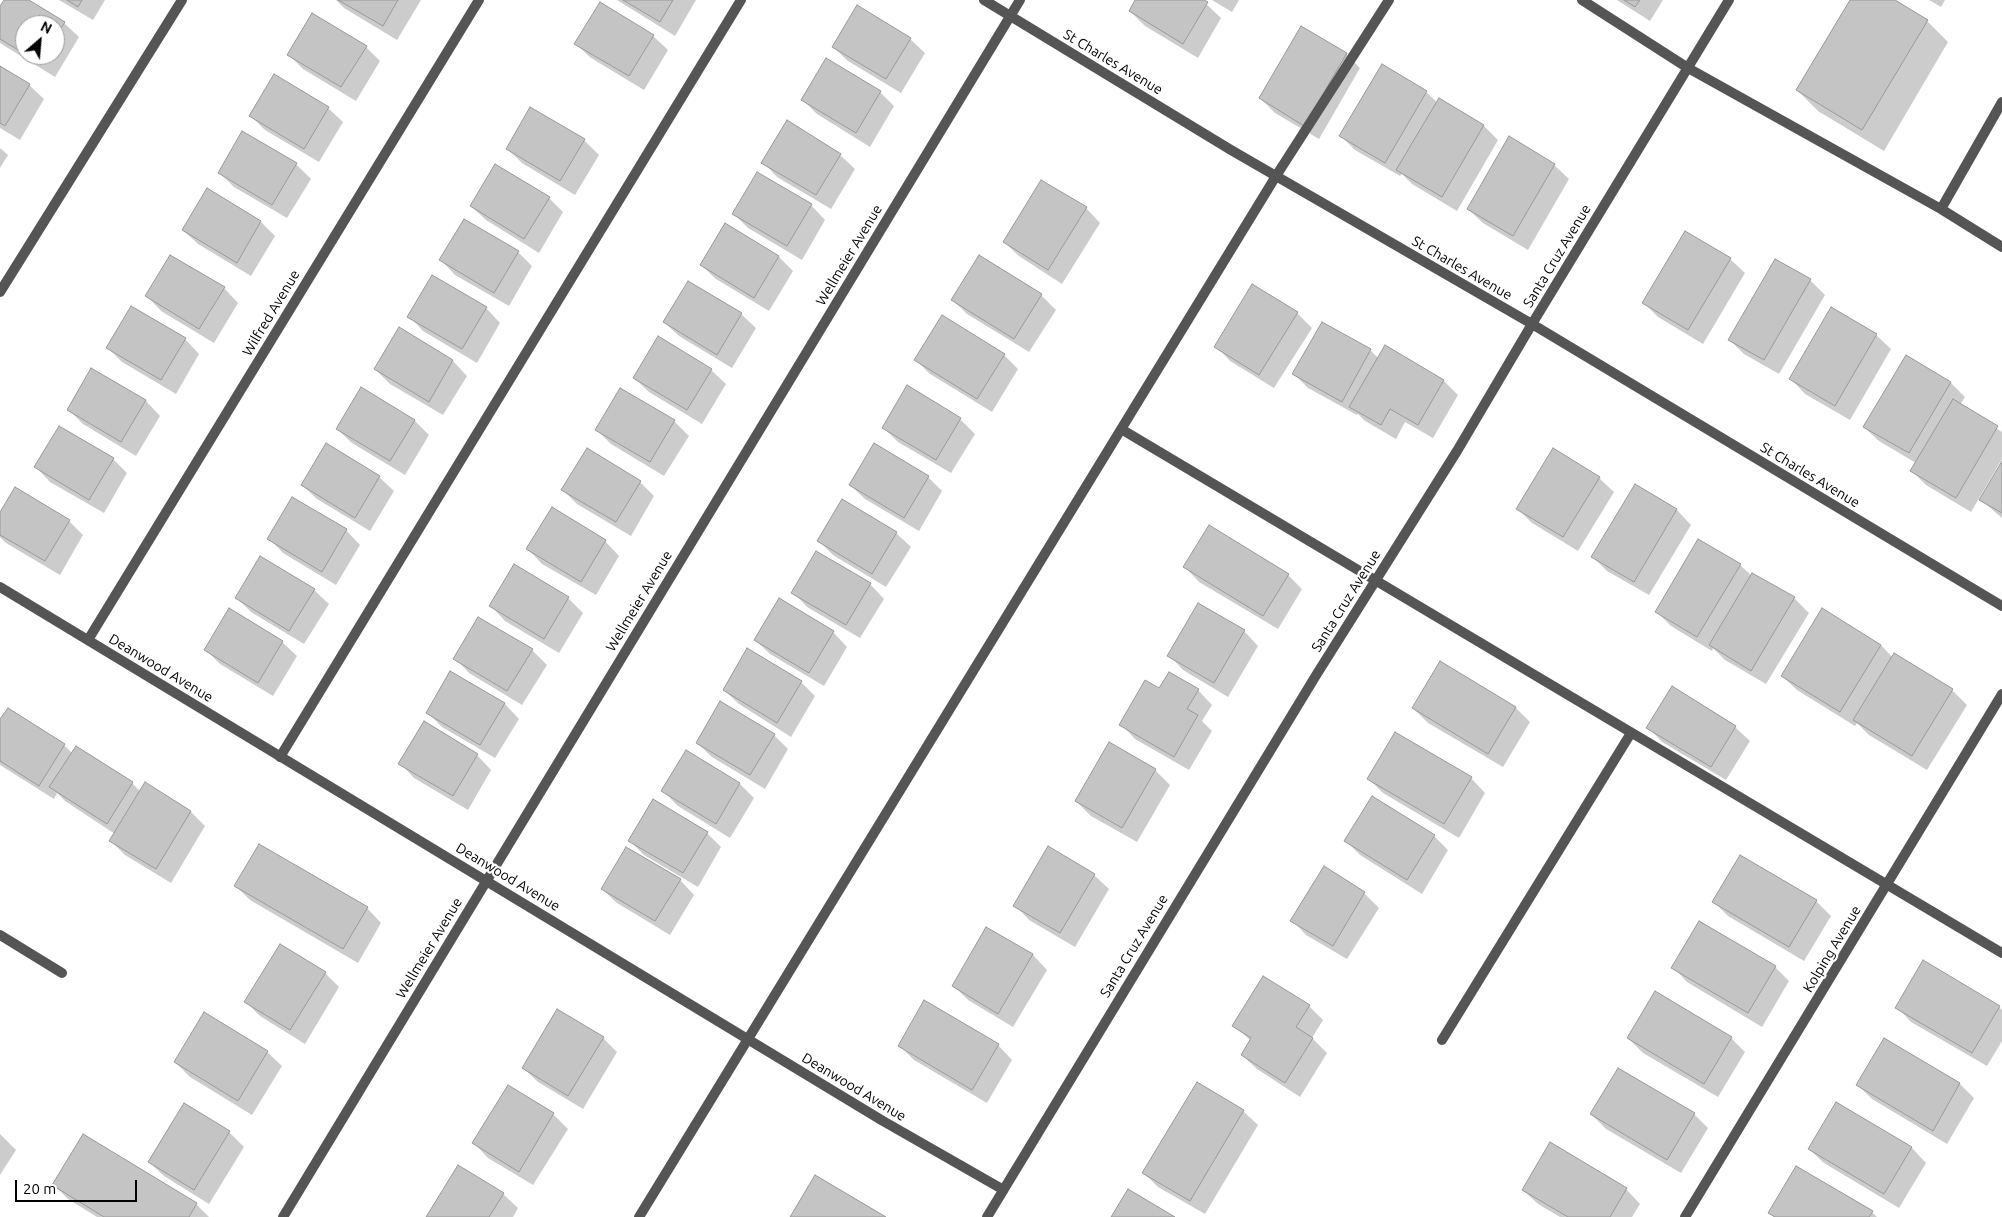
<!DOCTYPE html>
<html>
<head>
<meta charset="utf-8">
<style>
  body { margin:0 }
  #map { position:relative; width:2002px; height:1217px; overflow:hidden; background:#fff; font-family:Ubuntu,sans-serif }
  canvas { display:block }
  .north { position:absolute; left:15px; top:15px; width:50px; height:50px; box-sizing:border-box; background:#fff; border:1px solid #999; border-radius:50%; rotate:27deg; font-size:14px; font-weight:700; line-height:20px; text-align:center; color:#000 }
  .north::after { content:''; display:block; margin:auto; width:18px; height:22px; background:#000; clip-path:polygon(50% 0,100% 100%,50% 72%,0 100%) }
  .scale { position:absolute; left:15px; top:1180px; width:122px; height:22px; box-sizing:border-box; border:2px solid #000; border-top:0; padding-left:6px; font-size:15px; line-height:18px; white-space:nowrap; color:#000; -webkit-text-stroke:4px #fff; paint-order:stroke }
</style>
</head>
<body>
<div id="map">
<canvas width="2002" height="1217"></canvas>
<div class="north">N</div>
<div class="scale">20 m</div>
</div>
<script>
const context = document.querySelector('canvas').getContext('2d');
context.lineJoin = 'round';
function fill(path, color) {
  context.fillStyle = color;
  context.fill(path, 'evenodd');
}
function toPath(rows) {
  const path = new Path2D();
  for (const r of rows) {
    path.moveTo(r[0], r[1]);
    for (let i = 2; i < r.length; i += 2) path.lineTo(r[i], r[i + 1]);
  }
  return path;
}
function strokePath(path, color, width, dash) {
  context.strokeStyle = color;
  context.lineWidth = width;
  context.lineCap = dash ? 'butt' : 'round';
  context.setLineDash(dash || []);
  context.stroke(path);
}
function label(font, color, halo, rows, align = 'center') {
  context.font = font + ' Ubuntu,sans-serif';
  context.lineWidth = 4.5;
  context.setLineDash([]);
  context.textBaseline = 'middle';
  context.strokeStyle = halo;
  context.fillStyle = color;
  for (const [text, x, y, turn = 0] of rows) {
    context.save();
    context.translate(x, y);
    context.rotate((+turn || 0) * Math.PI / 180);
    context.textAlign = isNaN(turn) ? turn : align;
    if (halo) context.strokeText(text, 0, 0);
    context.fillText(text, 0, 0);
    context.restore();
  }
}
fill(toPath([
  [5,0,27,0,64,23,79,37,55,77,0,43,0,9],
  [25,25,55,25,55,55,25,55],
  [59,0,105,0,93,20],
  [336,0,421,0,397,40,344,8],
  [617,0,696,0,675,36],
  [1137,0,1202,0,1221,18,1198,58,1145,26,1130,11],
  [1212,0,1239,0,1232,12],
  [1617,0,1663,0,1650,21],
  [1851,0,1892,0,1927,21,1948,42,1884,151,1818,111,1797,90],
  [1929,0,1945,0,1941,7],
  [653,36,668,50,644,90,591,58,576,44],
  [910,39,925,53,901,93,848,61,833,47],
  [366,47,380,61,356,101,303,69,289,55],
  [1346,54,1360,68,1319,139,1275,113,1260,98],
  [0,68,29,85,44,99,20,140,0,128],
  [880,92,894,106,870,147,817,114,803,100],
  [1426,92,1438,103,1440,99,1484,126,1498,140,1457,211,1412,184,1402,174,1400,176,1355,150,1341,136],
  [328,108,343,122,319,162,265,130,251,116],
  [243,133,296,164,311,179,287,218,234,187,219,172],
  [584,140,599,155,575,195,522,163,507,148],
  [0,148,8,155,0,168],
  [840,155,855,169,831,209,777,177,763,162],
  [1554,165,1569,179,1528,250,1483,223,1468,209],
  [207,190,261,222,275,236,251,276,198,244,183,230],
  [549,198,563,212,539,253,486,220,471,206],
  [811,205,825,220,802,260,748,228,734,214],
  [1086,208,1100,223,1062,284,1019,256,1004,242],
  [725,225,779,257,793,271,769,311,716,279,701,265],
  [518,252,532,266,509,306,455,275,441,260],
  [1730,259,1745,273,1703,344,1658,317,1644,303],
  [1810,280,1825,295,1779,374,1744,354,1730,340],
  [224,288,238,303,214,343,161,311,147,296],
  [1041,295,1056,310,1029,352,967,314,953,300],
  [486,308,500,323,477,363,423,331,409,316],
  [1297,313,1312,328,1274,388,1230,361,1216,346],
  [741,314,756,328,732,368,679,336,664,322],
  [1322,324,1370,350,1378,358,1444,381,1458,395,1433,438,1405,422,1396,439,1365,421,1358,414,1357,415,1308,388,1294,374],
  [400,329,453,361,467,376,443,415,390,384,375,369],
  [1876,335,1891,349,1850,420,1805,394,1791,379],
  [185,339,199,354,176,394,122,362,107,347],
  [1004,355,1018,369,992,412,930,374,916,360],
  [1906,356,1951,383,1965,397,1960,405,2002,432,2002,459,1971,512,1926,485,1912,471,1916,463,1879,441,1864,427],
  [92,370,146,401,160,416,136,456,83,424,68,409],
  [711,370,726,384,702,424,649,392,634,378],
  [361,389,415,421,429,435,405,475,352,443,337,429],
  [621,389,674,421,689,436,664,476,611,444,597,430],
  [960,419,975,434,951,473,898,442,883,427],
  [327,445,379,477,394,491,370,531,317,499,302,485],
  [113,459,127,473,104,513,50,482,36,467],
  [2002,464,2002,518,1981,500],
  [928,477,942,491,919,531,865,499,850,485],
  [1599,478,1614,492,1578,551,1532,523,1518,509],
  [640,482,654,496,631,536,577,504,563,490],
  [1635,485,1677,510,1691,525,1649,595,1607,571,1593,557],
  [0,514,69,521,83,535,60,575,6,543,0,537],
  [346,530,360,545,336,585,283,553,269,538],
  [896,533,911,547,886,587,833,555,819,541],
  [605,541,619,556,596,595,542,564,528,549],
  [1740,565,1752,576,1794,598,1809,613,1766,684,1725,660,1713,648,1712,651,1671,626,1656,611],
  [1185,567,1288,575,1302,589,1278,629,1199,582],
  [870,584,884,599,860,638,807,607,793,592],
  [314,590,329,604,304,644,251,612,237,598],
  [568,598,583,613,559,653,505,621,491,606],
  [478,619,532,650,547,665,522,705,469,673,455,658],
  [1244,631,1258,646,1228,697,1183,670,1169,655],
  [833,632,847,647,824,686,770,654,755,640],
  [282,642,297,656,273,696,220,664,206,650],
  [1881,645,1892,657,1894,655,1952,690,1967,705,1927,770,1869,735,1857,723,1855,726,1797,690,1782,676],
  [1440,662,1516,708,1530,722,1503,767,1428,723,1413,708],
  [451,673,505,704,519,719,495,758,442,727,427,712],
  [801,682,815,696,791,737,739,704,724,690],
  [1160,690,1198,690,1212,705,1202,721,1212,731,1189,770,1135,739,1121,724],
  [8,709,64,745,72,753,76,747,132,783,141,792,191,812,205,826,171,883,125,855,111,841,115,834,65,801,57,793,54,799,0,765,0,719],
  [1648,727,1735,727,1750,741,1726,780,1662,742],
  [774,735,788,749,765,789,712,757,697,743],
  [477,755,491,770,468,810,414,778,400,763],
  [1155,770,1170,785,1137,842,1091,816,1076,801],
  [1471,778,1485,793,1459,838,1383,793,1369,779],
  [740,784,754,798,730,838,678,806,663,791],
  [707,833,721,847,698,887,644,855,630,841],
  [1434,836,1448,850,1422,894,1360,855,1346,841],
  [1741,857,1816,901,1831,916,1804,961,1728,916,1714,902],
  [1324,868,1364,893,1379,908,1347,959,1306,935,1292,920],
  [1094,875,1109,889,1075,947,1029,920,1015,905],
  [680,880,694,895,670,935,617,903,602,889],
  [236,886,367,908,381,923,358,963,250,900],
  [987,929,1033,955,1047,970,1013,1027,968,1000,954,986],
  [1673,967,1775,967,1789,981,1762,1027,1687,982],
  [325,973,339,987,305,1044,260,1016,246,1002],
  [1309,1006,1323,1020,1312,1038,1327,1053,1300,1097,1257,1069,1242,1055,1251,1041,1234,1025],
  [1897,1007,1999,1007,2002,1010,2002,1041,1987,1066,1911,1022],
  [603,1038,617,1052,583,1109,538,1082,523,1068],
  [1628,1038,1731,1038,1745,1052,1718,1097,1643,1053],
  [1884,1039,1960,1084,1974,1098,1947,1144,1872,1099,1858,1085],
  [899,1045,998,1045,1012,1060,987,1103,914,1060],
  [267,1052,282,1066,252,1115,190,1077,175,1062],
  [508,1087,553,1114,568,1129,533,1185,488,1158,474,1143],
  [1836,1104,1912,1148,1926,1163,1899,1208,1824,1163,1809,1149],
  [184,1105,229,1132,244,1147,209,1204,164,1176,149,1162],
  [1243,1111,1258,1125,1205,1214,1158,1187,1144,1173],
  [1591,1114,1694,1114,1708,1128,1681,1173,1606,1129],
  [0,1134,16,1150,0,1175],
  [54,1185,196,1204,209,1217,97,1217,68,1199],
  [1626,1189,1640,1204,1632,1217,1560,1217,1538,1204,1523,1190],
  [503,1194,518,1208,513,1217,428,1217],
  [1872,1212,1877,1217,1774,1217,1770,1213]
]), '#0003');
const building = toPath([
  [4,0,29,0,65,22,55,38,55,25,25,25,25,54,0,39,0,6,4,0],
  [67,0,82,0,78,7,67,0],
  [338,0,398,0,383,26,338,0],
  [623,0,673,0,660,22,623,0],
  [1135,0,1204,0,1208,2,1183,44,1129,11,1135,0],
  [1624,0,1640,0,1635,7,1624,0],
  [1850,0,1895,0,1928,20,1862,130,1796,90,1850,0],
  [600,2,654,35,629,76,574,44,600,2],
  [857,5,911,38,886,79,832,47,857,5],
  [312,13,367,46,341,87,287,55,312,13],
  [1301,26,1347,53,1304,126,1259,98,1301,26],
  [27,55,45,55,40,63,27,55],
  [826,58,881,91,856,133,801,100,826,58],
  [1382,64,1427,91,1385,163,1339,136,1382,64],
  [0,66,30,84,5,126,0,123,0,66],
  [274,74,329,107,304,149,249,116,274,74],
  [1439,98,1484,125,1442,197,1396,170,1439,98],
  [530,107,585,139,560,181,506,149,530,107],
  [787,120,841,154,816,195,761,163,787,120],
  [242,131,297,163,272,205,218,173,242,131],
  [1509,136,1555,164,1513,236,1467,209,1509,136],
  [495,164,550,197,524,239,470,206,495,164],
  [757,172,812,204,787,246,732,214,757,172],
  [1041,180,1087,207,1048,270,1003,242,1041,180],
  [207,188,261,221,237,263,182,230,207,188],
  [464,219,519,251,494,293,439,260,464,219],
  [725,223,779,256,754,298,700,265,725,223],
  [1685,231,1731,258,1688,330,1642,303,1685,231],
  [170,255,225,287,199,329,145,296,170,255],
  [979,255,1042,294,1014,339,951,300,979,255],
  [1775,259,1811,279,1764,360,1728,340,1775,259],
  [432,275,487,307,462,349,407,317,432,275],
  [688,281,742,313,717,355,663,322,688,281],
  [1252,284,1298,312,1259,375,1214,347,1252,284],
  [131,306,186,338,161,380,106,348,131,306],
  [1831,307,1877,334,1835,406,1789,379,1831,307],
  [942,315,1005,354,977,399,914,360,942,315],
  [1322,322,1371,349,1342,402,1292,374,1322,322],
  [399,327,453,360,429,402,374,369,399,327],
  [658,336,712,369,687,410,633,378,658,336],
  [1385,345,1444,380,1418,425,1390,409,1381,425,1349,407,1385,345],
  [1906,355,1951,382,1909,453,1863,427,1906,355],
  [91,368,146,400,121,442,67,410,91,368],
  [907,385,961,418,936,460,882,428,907,385],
  [361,387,415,420,390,461,336,429,361,387],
  [620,388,675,420,650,462,595,430,620,388],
  [1953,399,1998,426,1956,498,1910,471,1953,399],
  [59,426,114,458,89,500,34,467,59,426],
  [326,443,380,476,355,518,301,485,326,443],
  [874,443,929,476,904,518,849,485,874,443],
  [587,448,641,481,616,522,561,490,587,448],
  [1553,448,1600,477,1563,537,1516,509,1553,448],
  [2002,461,2002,513,1979,500,2002,461],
  [1635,484,1677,509,1634,582,1591,557,1635,484],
  [15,487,70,520,45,561,0,535,0,512,15,487],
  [292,497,347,529,322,572,267,539,292,497],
  [842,499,897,532,872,574,817,541,842,499],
  [552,507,606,540,581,582,526,549,552,507],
  [1209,525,1289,574,1263,616,1183,567,1209,525],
  [1698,539,1741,564,1697,637,1655,612,1698,539],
  [816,551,871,583,846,625,791,593,816,551],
  [260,556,315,589,289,631,235,598,260,556],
  [514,564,569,597,544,639,489,606,514,564],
  [1752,573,1795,597,1751,671,1709,645,1752,573],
  [779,598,834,631,809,673,754,640,779,598],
  [1198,603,1245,630,1214,683,1167,656,1198,603],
  [229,608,283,641,258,683,204,650,229,608],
  [1822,608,1881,645,1840,712,1781,676,1822,608],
  [478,617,533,649,507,691,453,659,478,617],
  [747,648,802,681,777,723,723,690,747,648],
  [1894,653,1953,689,1912,756,1853,720,1894,653],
  [1440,661,1516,707,1488,754,1412,708,1440,661],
  [450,671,505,703,480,745,426,713,450,671],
  [1169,672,1199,689,1187,709,1198,715,1174,757,1119,725,1145,680,1159,688,1169,672],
  [1672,686,1736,726,1711,767,1646,728,1672,686],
  [720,701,775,734,750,775,696,743,720,701],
  [8,708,65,744,39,786,0,761,0,719,8,708],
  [424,721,478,754,453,796,398,764,424,721],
  [1395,732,1472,777,1444,824,1367,779,1395,732],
  [1109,742,1156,769,1122,828,1075,801,1109,742],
  [76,746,133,782,107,824,49,787,76,746],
  [686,750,740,783,716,824,661,791,686,750],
  [145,782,191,811,156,869,109,841,145,782],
  [1372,796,1435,835,1407,880,1344,841,1372,796],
  [653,799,708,832,683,873,628,841,653,799],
  [259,844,368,907,343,949,234,886,259,844],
  [1048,846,1095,874,1060,933,1013,906,1048,846],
  [626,847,681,879,655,921,601,889,626,847],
  [1740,855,1817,900,1789,947,1712,902,1740,855],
  [1324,866,1365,892,1333,946,1290,921,1324,866],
  [1699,921,1776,966,1748,1013,1671,968,1699,921],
  [986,927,1033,954,998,1014,952,986,986,927],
  [280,944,326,972,290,1030,244,1002,280,944],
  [1923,960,2000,1006,1972,1053,1895,1008,1923,960],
  [1263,976,1310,1005,1296,1027,1313,1038,1285,1083,1241,1055,1251,1038,1232,1026,1263,976],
  [1655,991,1732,1037,1704,1084,1627,1038,1655,991],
  [924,1000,999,1044,972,1090,898,1046,924,1000],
  [557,1009,604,1037,568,1096,522,1068,557,1009],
  [204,1012,268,1051,238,1101,174,1062,204,1012],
  [1884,1038,1960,1083,1933,1131,1856,1085,1884,1038],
  [1618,1068,1695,1113,1667,1160,1590,1114,1618,1068],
  [1197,1082,1244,1110,1190,1201,1142,1173,1197,1082],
  [508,1085,554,1113,519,1172,472,1143,508,1085],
  [1836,1102,1912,1147,1884,1194,1808,1149,1836,1102],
  [184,1103,230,1131,194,1190,148,1162,184,1103],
  [83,1134,197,1203,189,1217,104,1217,52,1185,83,1134],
  [1550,1142,1627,1188,1610,1217,1568,1217,1522,1190,1550,1142],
  [458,1165,504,1193,489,1217,426,1217,458,1165],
  [1796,1166,1873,1211,1869,1217,1775,1217,1768,1213,1796,1166],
  [815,1175,886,1217,790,1217,815,1175],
  [1128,1189,1175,1217,1111,1217,1128,1189]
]);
fill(building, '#c4c4c4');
strokePath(building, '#999', 1);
strokePath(toPath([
  [1582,0,1688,68,1941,209,2002,247],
  [1941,209,2002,102],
  [0,292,182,0],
  [1121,429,2002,953],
  [280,757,741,0],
  [0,935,62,973],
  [1442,1040,1631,733],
  [639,1217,1276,176,1389,0]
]), '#555', 10);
strokePath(toPath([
  [984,0,1231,150,1532,324,2002,606],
  [0,587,883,1121,1002,1189],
  [88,640,479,0],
  [283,1217,1020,0],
  [987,1217,1315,677,1457,451,1532,324,1729,0],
  [1685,1217,2002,694]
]), '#555', 10);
label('14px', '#000', '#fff', [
  ["St Charles Avenue",1113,62,31],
  ["Wellmeier Avenue",849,255,-59],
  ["Santa Cruz Avenue",1557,256,-59],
  ["St Charles Avenue",1462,268,30],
  ["Wilfred Avenue",271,313,-59],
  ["St Charles Avenue",1810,475,31],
  ["Wellmeier Avenue",639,601,-59],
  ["Santa Cruz Avenue",1346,601,-58],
  ["Deanwood Avenue",161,668,31],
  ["Deanwood Avenue",508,877,31],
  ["Santa Cruz Avenue",1134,946,-59],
  ["Wellmeier Avenue",429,948,-59],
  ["Kolping Avenue",1832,949,-59],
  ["Deanwood Avenue",854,1087,31]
]);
</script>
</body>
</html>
